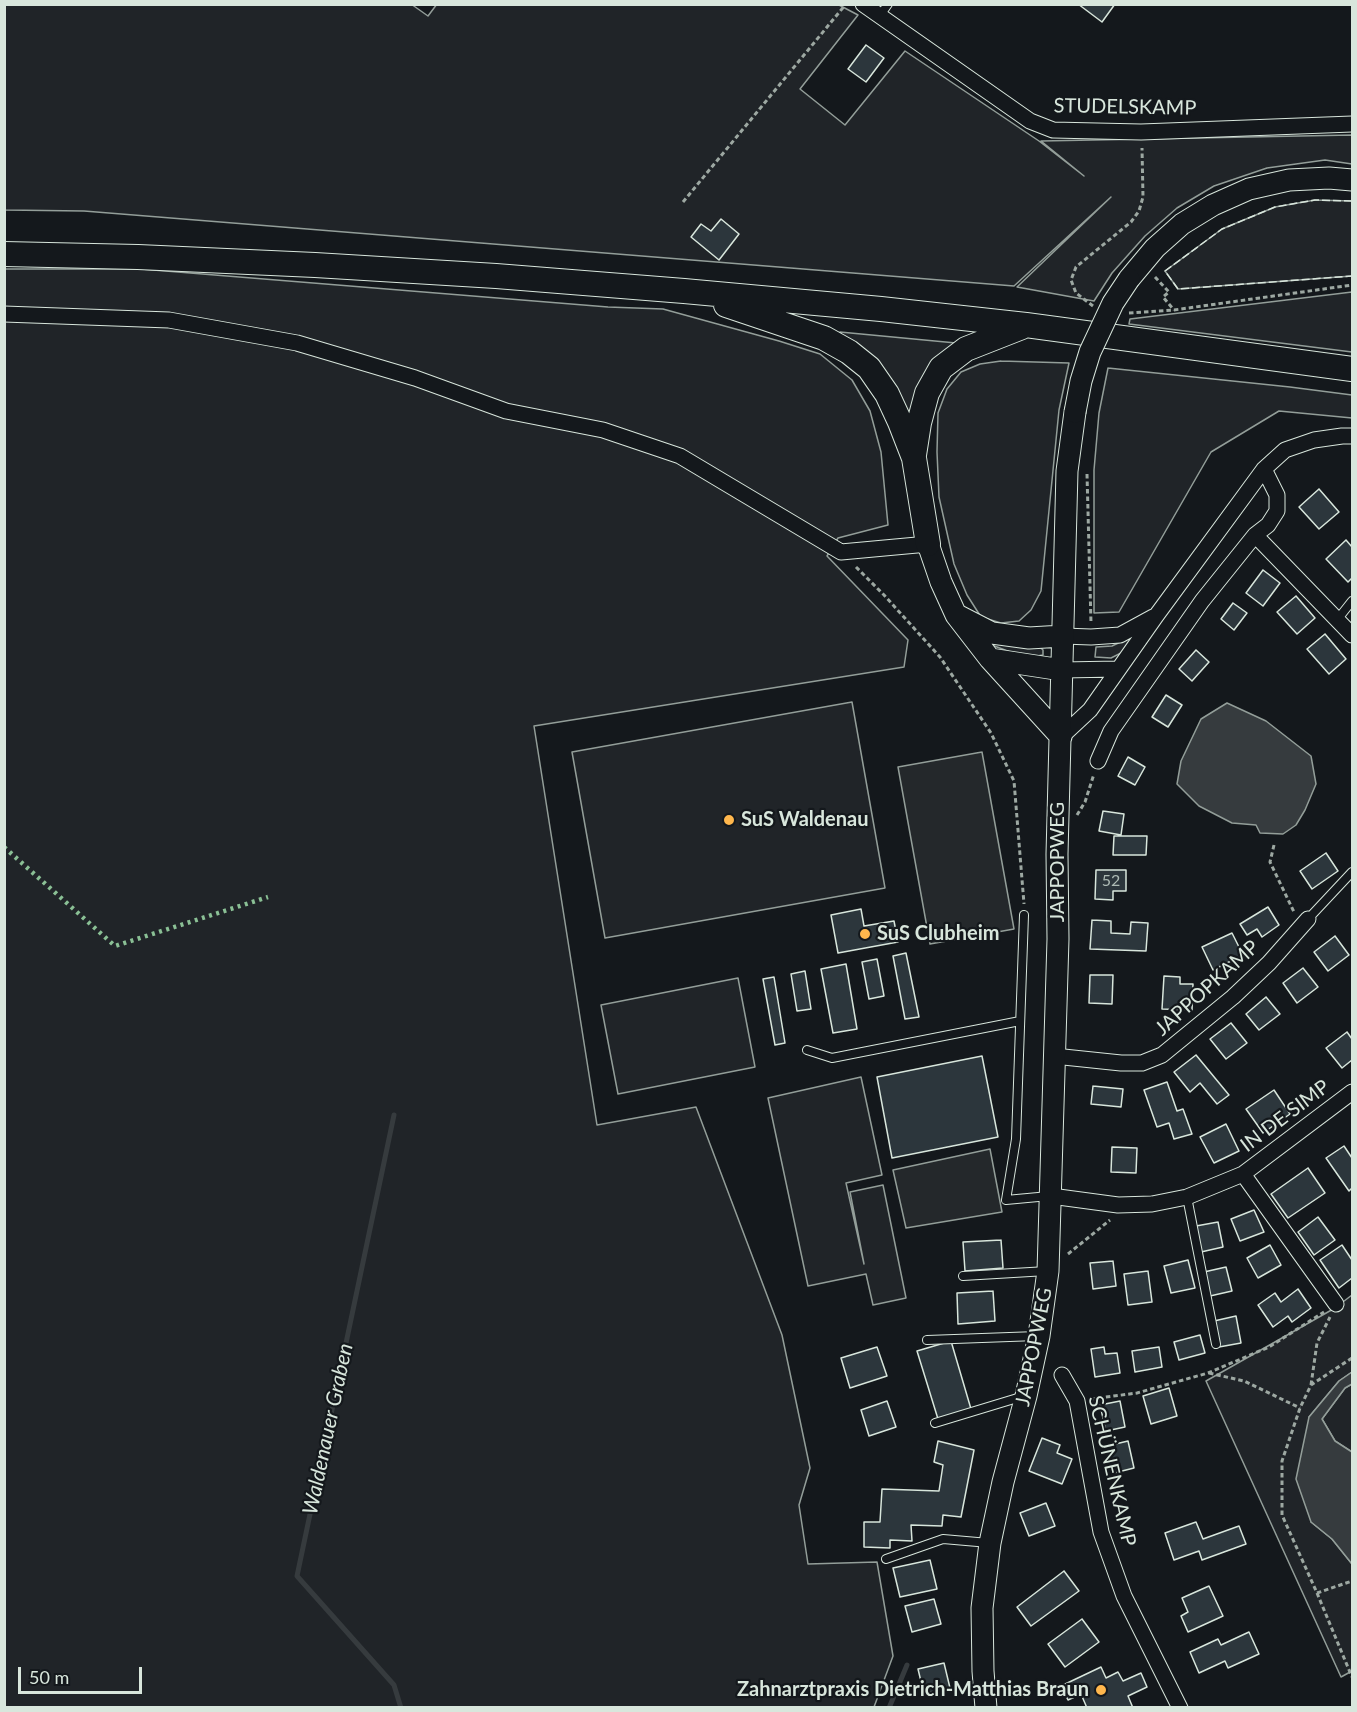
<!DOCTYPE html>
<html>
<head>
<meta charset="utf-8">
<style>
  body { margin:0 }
  #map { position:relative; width:1357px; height:1712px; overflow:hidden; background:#14181c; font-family:Lato,sans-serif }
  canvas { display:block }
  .frame { position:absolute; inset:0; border:6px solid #d8e6dc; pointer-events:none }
  .scale { position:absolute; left:18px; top:1667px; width:124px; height:27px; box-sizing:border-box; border:3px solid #d8e6dc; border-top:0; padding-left:8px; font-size:18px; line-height:21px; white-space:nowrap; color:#d8e6dc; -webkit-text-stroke:4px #14181c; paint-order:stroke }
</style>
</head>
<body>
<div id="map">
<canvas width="1357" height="1712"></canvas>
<div class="frame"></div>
<div class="scale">50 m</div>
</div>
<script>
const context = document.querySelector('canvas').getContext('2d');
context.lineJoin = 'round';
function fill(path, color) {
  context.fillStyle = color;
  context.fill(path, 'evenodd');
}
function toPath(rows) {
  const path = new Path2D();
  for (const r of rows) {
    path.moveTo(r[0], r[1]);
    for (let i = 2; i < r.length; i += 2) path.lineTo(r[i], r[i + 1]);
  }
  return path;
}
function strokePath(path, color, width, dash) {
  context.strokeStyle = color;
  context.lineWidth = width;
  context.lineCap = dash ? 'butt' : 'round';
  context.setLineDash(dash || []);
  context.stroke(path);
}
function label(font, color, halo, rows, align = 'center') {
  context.font = font + ' Lato,sans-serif';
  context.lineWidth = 4.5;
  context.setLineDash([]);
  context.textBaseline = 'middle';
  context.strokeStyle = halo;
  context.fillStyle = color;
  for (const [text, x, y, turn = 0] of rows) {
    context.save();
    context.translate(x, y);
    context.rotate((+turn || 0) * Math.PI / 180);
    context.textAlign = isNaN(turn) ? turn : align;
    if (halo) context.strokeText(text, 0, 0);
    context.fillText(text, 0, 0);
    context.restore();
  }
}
const green = toPath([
  [411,4,428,16,437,4,839,5,858,15,800,89,845,125,905,51,1039,141,1084,176,1041,141,1352,135,1352,164,1325,160,1267,168,1214,186,1177,208,1145,236,1112,273,1094,301,1017,287,1111,197,1014,286,84,211,5,210,5,5,411,4],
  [1315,200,1352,201,1352,276,1178,289,1165,271,1222,229,1275,207,1315,200],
  [5,269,141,269,608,307,663,309,779,341,820,354,852,380,870,411,881,452,888,525,838,538,827,556,908,640,904,667,534,726,597,1125,696,1107,782,1335,810,1468,799,1505,808,1564,877,1562,893,1656,874,1707,5,1708,5,269],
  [1352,292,1352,352,1129,324,1130,319,1352,292],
  [840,332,956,343,909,419,840,334,840,332],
  [1001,361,1069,363,1059,410,1041,591,1031,610,1019,621,1001,623,981,617,967,595,954,564,939,497,937,452,938,413,947,389,961,372,980,364,1001,361],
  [1108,368,1290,387,1352,395,1352,418,1279,411,1211,452,1119,612,1094,613,1094,470,1099,413,1108,368],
  [1133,636,1127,650,1111,658,1095,657,1096,647,1112,646,1133,636],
  [994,643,1041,648,1043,650,1043,655,1037,656,1021,656,997,647,994,646,994,643],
  [852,702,885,888,605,938,572,752,852,702],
  [738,978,755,1067,618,1094,601,1005,738,978],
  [861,1077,882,1175,846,1183,864,1264,850,1192,883,1185,906,1298,873,1305,866,1274,808,1286,768,1098,861,1077],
  [1352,1295,1352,1372,1339,1381,1309,1417,1311,1522,1332,1539,1352,1564,1352,1671,1341,1677,1206,1381,1335,1308,1352,1295],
  [1352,1384,1352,1452,1335,1441,1322,1419,1345,1388,1352,1384]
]);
fill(green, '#202428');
strokePath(green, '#939e99', 1.5);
const parking = toPath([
  [982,752,1014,929,930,944,898,767,982,752],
  [990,1149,1002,1212,906,1228,893,1170,990,1149]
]);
fill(parking, '#24282b');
strokePath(parking, '#939e99', 1.5);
const water = toPath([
  [1227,703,1266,721,1311,756,1316,784,1305,810,1296,825,1283,834,1260,833,1256,825,1232,823,1199,806,1177,784,1181,761,1201,719,1227,703],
  [1352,1372,1352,1384,1345,1388,1322,1419,1335,1441,1352,1452,1352,1564,1332,1539,1311,1522,1296,1479,1309,1417,1339,1381,1352,1372]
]);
fill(water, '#363b3e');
strokePath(water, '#939e99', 1.5);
strokePath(toPath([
  [394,1115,297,1576,394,1685,401,1708],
  [889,1708,907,1665]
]), '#363b3e', 5);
const building = toPath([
  [1078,4,1115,4,1102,22,1078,4],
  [866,45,884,58,866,82,848,69,866,45],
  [721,219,739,234,719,260,691,237,701,224,711,231,721,219],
  [1319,489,1339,512,1319,529,1299,507,1319,489],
  [1346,540,1352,547,1352,578,1348,582,1326,559,1346,540],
  [1263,570,1280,583,1263,606,1246,593,1263,570],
  [1296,596,1315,618,1297,634,1277,612,1296,596],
  [1233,603,1247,613,1234,630,1221,619,1233,603],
  [1325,634,1346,659,1329,674,1307,649,1325,634],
  [1196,650,1209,662,1192,681,1179,669,1196,650],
  [1166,695,1182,705,1168,727,1152,717,1166,695],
  [1128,757,1145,767,1135,785,1118,776,1128,757],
  [1103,811,1124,814,1121,835,1099,831,1103,811],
  [1114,836,1147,836,1146,855,1113,855,1114,836],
  [1326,853,1338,871,1312,889,1300,871,1326,853],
  [1096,870,1126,870,1126,891,1113,891,1113,900,1095,899,1096,870],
  [1268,907,1279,925,1262,937,1257,929,1247,935,1240,924,1268,907],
  [861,909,864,926,894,921,898,942,838,953,831,915,861,909],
  [1092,920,1111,921,1111,933,1130,934,1131,922,1148,923,1146,951,1090,949,1092,920],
  [1232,933,1243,955,1213,970,1202,947,1232,933],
  [1335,936,1349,955,1328,971,1314,952,1335,936],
  [906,953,919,1017,905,1019,893,956,906,953],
  [877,959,884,996,869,999,862,962,877,959],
  [846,964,857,1029,833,1033,821,969,846,964],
  [1303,968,1318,987,1297,1003,1283,983,1303,968],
  [805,971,811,1009,797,1011,791,974,805,971],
  [1090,975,1113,975,1112,1004,1089,1003,1090,975],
  [1164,976,1180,977,1180,984,1193,984,1192,1010,1162,1009,1164,976],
  [774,977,785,1043,775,1045,763,979,774,977],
  [1266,997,1280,1014,1259,1030,1246,1014,1266,997],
  [1231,1023,1247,1043,1226,1059,1210,1039,1231,1023],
  [1347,1032,1352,1039,1352,1060,1342,1068,1326,1048,1347,1032],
  [1196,1055,1229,1095,1217,1104,1200,1083,1190,1092,1174,1072,1196,1055],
  [982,1056,998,1137,892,1158,877,1077,982,1056],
  [1167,1082,1177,1111,1183,1109,1192,1134,1174,1139,1169,1123,1157,1127,1144,1090,1167,1082],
  [1093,1086,1123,1089,1121,1107,1091,1104,1093,1086],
  [1274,1090,1290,1114,1263,1133,1246,1109,1274,1090],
  [1226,1124,1239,1151,1214,1163,1200,1137,1226,1124],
  [1344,1146,1352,1158,1352,1188,1349,1191,1326,1158,1344,1146],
  [1112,1147,1137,1148,1136,1173,1111,1172,1112,1147],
  [1308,1168,1325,1193,1288,1218,1271,1194,1308,1168],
  [1254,1210,1264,1232,1240,1241,1231,1219,1254,1210],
  [1318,1217,1335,1240,1314,1255,1298,1232,1318,1217],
  [1218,1222,1223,1247,1201,1252,1196,1226,1218,1222],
  [1001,1240,1003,1268,965,1271,963,1242,1001,1240],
  [1270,1245,1281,1265,1258,1278,1247,1258,1270,1245],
  [1342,1245,1352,1260,1352,1278,1339,1288,1320,1260,1342,1245],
  [1188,1260,1195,1288,1171,1293,1164,1266,1188,1260],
  [1113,1261,1116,1286,1093,1289,1090,1263,1113,1261],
  [1226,1267,1232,1291,1210,1296,1204,1272,1226,1267],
  [1148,1271,1152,1302,1128,1305,1124,1274,1148,1271],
  [1298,1289,1311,1308,1292,1322,1288,1316,1273,1327,1258,1305,1275,1293,1281,1302,1298,1289],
  [993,1291,995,1321,958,1324,957,1293,993,1291],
  [1236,1316,1241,1343,1219,1347,1214,1321,1236,1316],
  [1200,1335,1205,1353,1179,1360,1174,1342,1200,1335],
  [951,1341,971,1409,938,1419,917,1351,951,1341],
  [877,1347,887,1376,850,1388,841,1358,877,1347],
  [1104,1347,1105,1354,1117,1353,1120,1373,1095,1377,1091,1349,1104,1347],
  [1159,1347,1162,1367,1135,1372,1132,1351,1159,1347],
  [1169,1388,1177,1416,1151,1424,1143,1396,1169,1388],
  [887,1401,896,1427,869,1436,861,1410,887,1401],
  [1120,1401,1125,1427,1106,1431,1100,1405,1120,1401],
  [1042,1438,1060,1445,1057,1453,1072,1459,1062,1484,1029,1471,1042,1438],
  [938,1441,974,1450,961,1517,943,1515,942,1526,911,1525,912,1541,890,1540,890,1548,864,1547,864,1522,880,1522,882,1489,939,1491,943,1465,934,1462,938,1441],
  [1128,1441,1134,1468,1114,1473,1107,1446,1128,1441],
  [1046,1503,1055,1526,1029,1536,1020,1513,1046,1503],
  [1196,1522,1203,1539,1239,1526,1246,1544,1202,1560,1199,1551,1174,1560,1165,1533,1196,1522],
  [930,1560,937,1589,900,1597,893,1568,930,1560],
  [1064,1571,1079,1591,1031,1626,1017,1607,1064,1571],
  [1209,1586,1223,1616,1188,1632,1181,1616,1188,1612,1182,1598,1209,1586],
  [934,1599,941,1624,912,1632,905,1606,934,1599],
  [1082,1619,1099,1642,1065,1667,1048,1644,1082,1619],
  [1249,1632,1259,1654,1228,1668,1225,1661,1199,1673,1190,1652,1218,1639,1221,1645,1249,1632],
  [944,1663,950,1688,924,1694,918,1669,944,1663],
  [1101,1667,1106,1678,1118,1672,1123,1681,1141,1673,1147,1687,1128,1696,1133,1708,1087,1708,1081,1694,1068,1700,1061,1686,1101,1667]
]);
fill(building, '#2c363c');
strokePath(building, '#d8e6dc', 1.5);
const lane = toPath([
  [879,17,888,4],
  [1337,620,1352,601],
  [1024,915,1016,1139,1006,1200,1049,1196],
  [1308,919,1352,872],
  [807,1050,832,1058,1020,1021],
  [1187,1197,1216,1344],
  [963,1276,1047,1271],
  [927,1340,1037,1336],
  [935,1423,1024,1396],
  [886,1559,943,1539,989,1543]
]);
const street = toPath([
  [863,4,1030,121,1053,130,1141,132,1352,124],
  [4,314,169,320,297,343,415,378,506,411,603,430,680,456,841,552,928,544],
  [1255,535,1352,635],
  [1063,636,1091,637,1120,635,1153,617],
  [1062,670,1118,669],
  [1061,737,1090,710,1156,616,1264,469,1285,450,1314,440,1342,436,1352,436],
  [1098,761,1111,731,1202,601,1255,535,1268,525,1277,511,1277,495,1264,469],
  [1054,1056,1121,1063,1142,1063,1162,1055,1233,997,1269,963,1308,919],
  [1243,1174,1336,1304],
  [1051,1196,1118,1205,1152,1204,1187,1197,1243,1174,1352,1092],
  [1062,1375,1077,1401,1101,1532,1124,1596,1180,1708]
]);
const secondary = toPath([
  [1129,279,1155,248,1182,224,1213,205,1249,189,1289,180,1329,178,1352,180],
  [928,544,941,582,956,615,990,659,1062,670],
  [959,616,992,633,1029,638,1063,636],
  [990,659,1061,737],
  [986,1708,983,1671,982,1608,990,1543,1003,1482,1026,1396,1039,1336,1048,1271,1058,939,1057,854,1067,471,1075,412]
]);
const primary = toPath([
  [4,254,138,257,315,265,496,276,684,291,881,309,1026,325,1352,369],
  [726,305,824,338,849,352,869,368,887,394,900,422,914,458,928,544],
  [914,455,919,423,927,393,941,368,966,349,1022,327]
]);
strokePath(lane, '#d8e6dc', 10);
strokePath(street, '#d8e6dc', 17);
strokePath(secondary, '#d8e6dc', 23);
strokePath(primary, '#d8e6dc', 26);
strokePath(toPath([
  [683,202,846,4],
  [1155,277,1169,292,1163,297,1174,310],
  [1093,306,1076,293,1071,280,1076,267,1131,222,1139,211,1143,197,1142,148],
  [1129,313,1174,310,1352,285],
  [1087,474,1091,623],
  [856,567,884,595,940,657,991,733,1014,781,1024,904],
  [1077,815,1085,802,1094,774],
  [1274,845,1270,862,1294,912],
  [1068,1254,1110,1220],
  [1352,1358,1311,1385,1300,1408,1282,1461,1282,1515,1317,1593,1352,1581],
  [1209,1373,1244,1381,1300,1408],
  [1311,1385,1317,1343,1330,1317],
  [1091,1399,1137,1393,1208,1373,1269,1347,1324,1312],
  [1317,1593,1352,1677]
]), '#9da8a2', 3, [4.5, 3]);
strokePath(lane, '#14181c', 8);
strokePath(street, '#14181c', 15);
strokePath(secondary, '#14181c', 21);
strokePath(primary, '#14181c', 24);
const secondaryBridge = toPath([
  [1075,412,1081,381,1090,352,1113,303,1129,279]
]);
strokePath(secondaryBridge, '#d8e6dc', 23, []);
strokePath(secondaryBridge, '#14181c', 21);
strokePath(toPath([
  [4,847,115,946,268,897]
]), '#8ac095', 4.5, [3, 4.5]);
strokePath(toPath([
  [1352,201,1315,200,1275,207,1222,229,1165,271,1178,289,1352,276]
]), '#d8e6dc', 1.5, [8, 3]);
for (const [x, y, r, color] of [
  [729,820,6,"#ffb74d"],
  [865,934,6,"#ffb74d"],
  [1101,1690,6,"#ffb74d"]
]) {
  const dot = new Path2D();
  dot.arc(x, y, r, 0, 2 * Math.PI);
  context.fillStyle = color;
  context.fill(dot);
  strokePath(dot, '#14181c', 2);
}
label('16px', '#adbab4', null, [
  ["52",1111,881]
]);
label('20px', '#d8e6dc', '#14181c', [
  ["STUDELSKAMP",1125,107,1],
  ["JAPPOPWEG",1058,862,-90],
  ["JAPPOPKAMP",1207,988,-42],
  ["IN DE SIMP",1285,1116,-37],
  ["JAPPOPWEG",1034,1347,-79],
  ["SCHÜNENKAMP",1112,1471,77]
]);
label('bold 20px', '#d8e6dc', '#14181c', [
  ["SuS Waldenau",741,820],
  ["SuS Clubheim",877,934],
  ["Zahnarztpraxis Dietrich-Matthias Braun",1089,1690,"right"]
], 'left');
label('italic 21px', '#d8e6dc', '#14181c', [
  ["Waldenauer Graben",328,1429,-78]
]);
</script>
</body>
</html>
